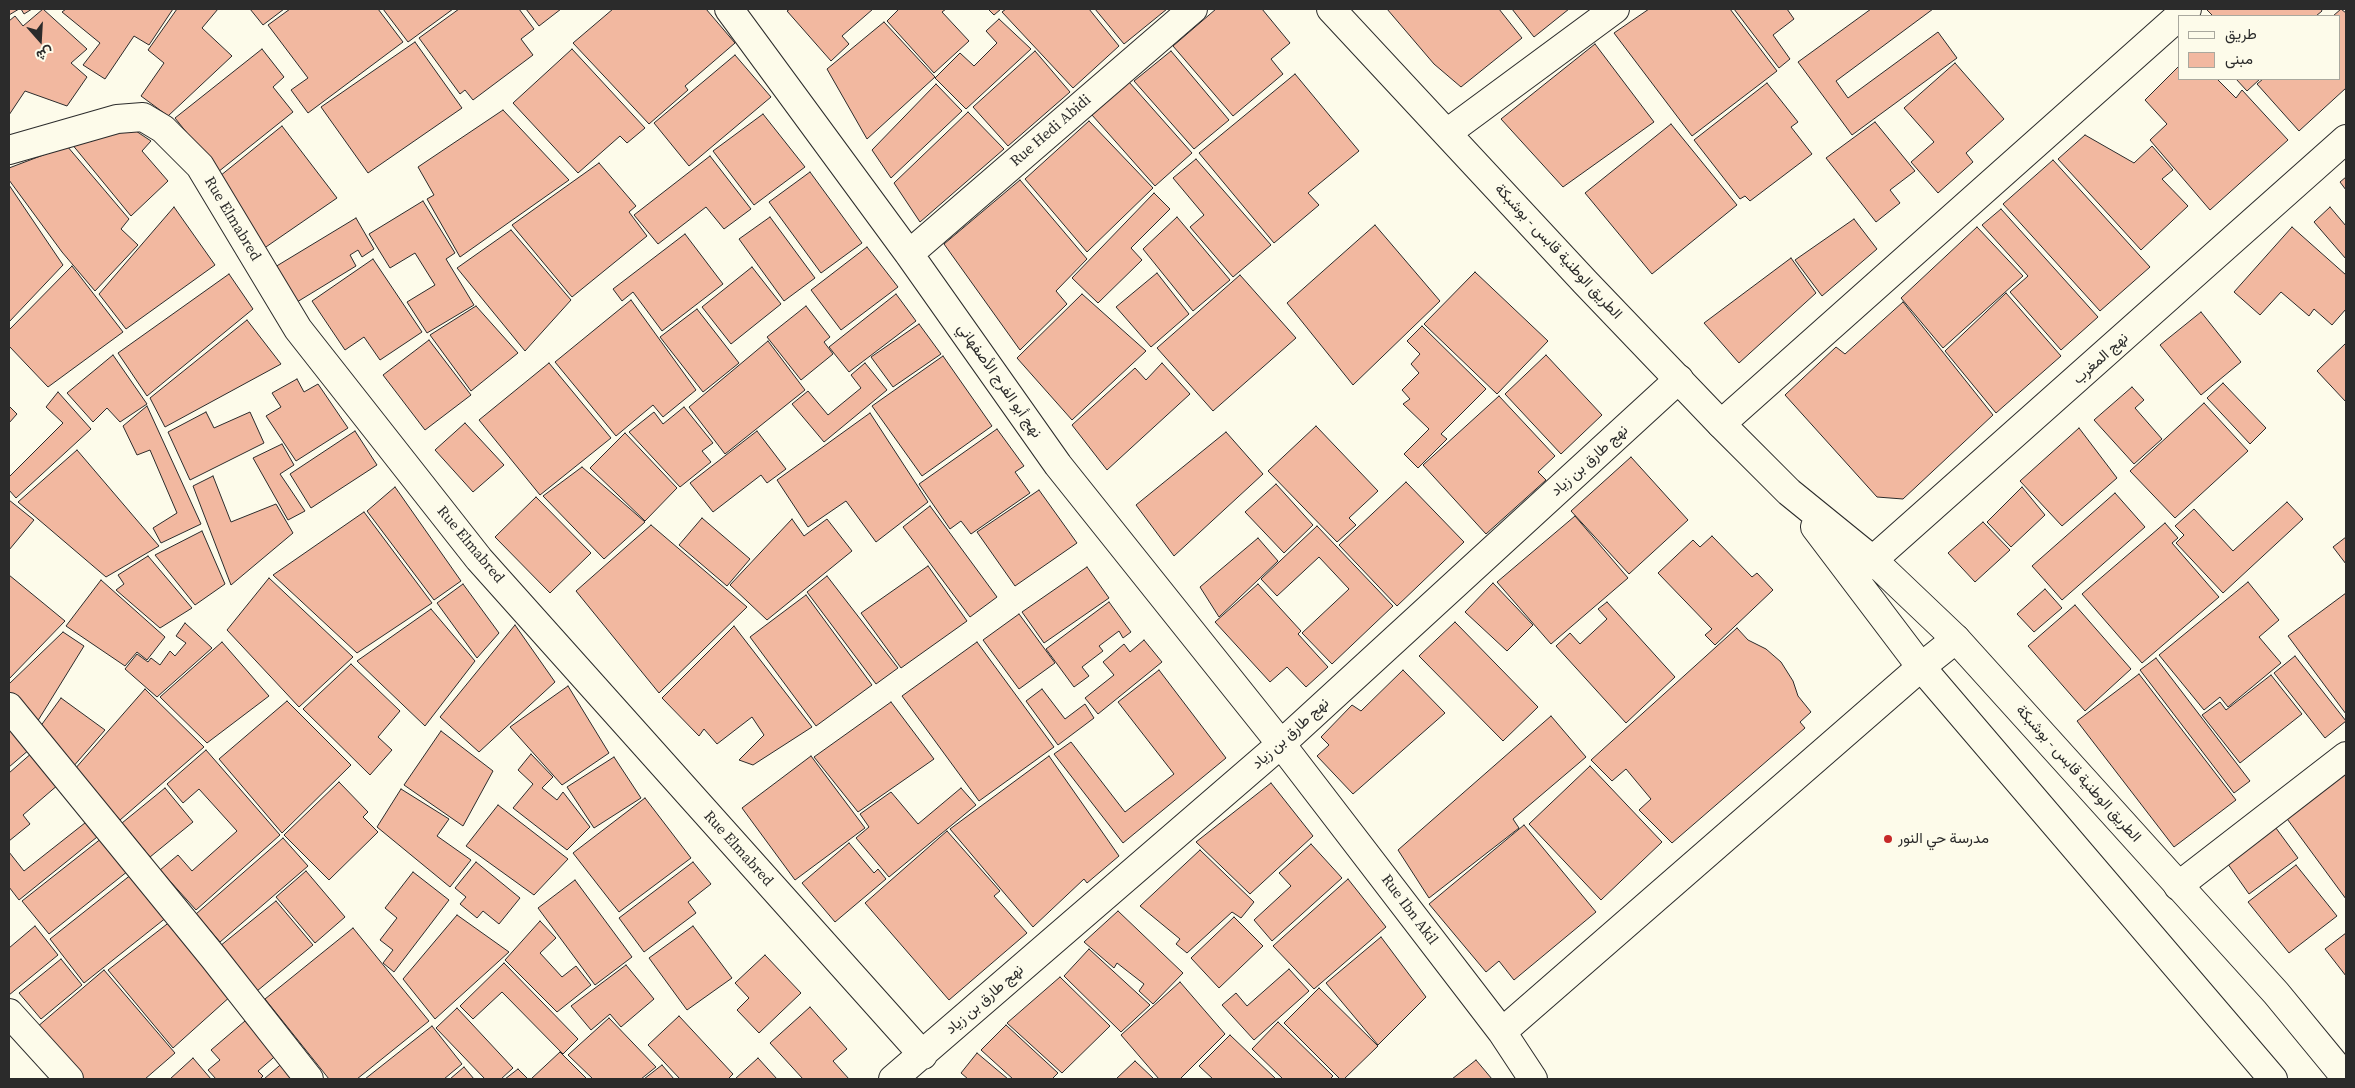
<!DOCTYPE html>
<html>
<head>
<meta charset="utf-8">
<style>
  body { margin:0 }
  #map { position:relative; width:2355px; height:1088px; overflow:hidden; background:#fdfbea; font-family:"Source Serif 4",Vazirmatn,serif }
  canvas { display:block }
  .frame { position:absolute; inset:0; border:10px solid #2b2b2b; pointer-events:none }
  .legend { position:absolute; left:2178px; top:15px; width:162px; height:65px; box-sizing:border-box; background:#fdfbea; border:1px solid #a9a89e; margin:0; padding:6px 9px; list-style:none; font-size:15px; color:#2b2b2b }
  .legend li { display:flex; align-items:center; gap:10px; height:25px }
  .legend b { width:25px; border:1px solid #a9a89e }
  .north { position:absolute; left:15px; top:15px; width:50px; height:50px; -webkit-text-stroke:4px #fdfbea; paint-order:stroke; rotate:161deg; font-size:14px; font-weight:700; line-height:20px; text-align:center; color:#2b2b2b }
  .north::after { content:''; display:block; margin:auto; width:18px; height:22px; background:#2b2b2b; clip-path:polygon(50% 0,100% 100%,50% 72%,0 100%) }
</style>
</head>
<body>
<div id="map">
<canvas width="2355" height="1088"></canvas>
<div class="frame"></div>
<ul class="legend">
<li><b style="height:6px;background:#fdfbea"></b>طريق</li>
<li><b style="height:14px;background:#f2b8a0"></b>مبنى</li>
</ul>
<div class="north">ش</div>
</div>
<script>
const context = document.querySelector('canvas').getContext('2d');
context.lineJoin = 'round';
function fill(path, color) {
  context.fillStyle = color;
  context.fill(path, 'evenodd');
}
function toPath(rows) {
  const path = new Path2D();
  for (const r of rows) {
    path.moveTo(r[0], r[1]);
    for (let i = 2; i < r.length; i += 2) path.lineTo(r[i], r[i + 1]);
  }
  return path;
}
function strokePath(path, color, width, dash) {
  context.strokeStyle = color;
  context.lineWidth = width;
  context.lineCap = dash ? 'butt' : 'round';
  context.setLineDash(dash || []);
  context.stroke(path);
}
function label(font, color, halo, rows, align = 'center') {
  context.font = font + ' "Source Serif 4",Vazirmatn,serif';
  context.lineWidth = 4;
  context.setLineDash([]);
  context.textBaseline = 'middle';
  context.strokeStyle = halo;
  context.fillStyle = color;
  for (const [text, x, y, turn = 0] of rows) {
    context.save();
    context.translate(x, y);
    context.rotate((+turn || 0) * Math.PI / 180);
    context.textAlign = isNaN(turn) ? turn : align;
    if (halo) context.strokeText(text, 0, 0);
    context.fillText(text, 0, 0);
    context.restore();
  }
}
const building = toPath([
  [9,9,19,9,9,15,9,9],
  [21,9,32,9,24,14,21,9],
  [43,9,87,49,71,63,87,77,67,106,25,91,9,115,9,21,15,16,23,26,43,9],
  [66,9,173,9,149,45,134,36,105,79,83,65,100,43,62,12,66,9],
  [177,9,218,9,202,28,232,56,168,116,141,96,164,63,148,50,177,9],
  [250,9,284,9,263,25,250,9],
  [290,9,378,9,403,42,308,113,291,90,308,78,268,25,290,9],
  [383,9,453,9,408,42,383,9],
  [459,9,519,9,534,29,521,39,533,55,473,100,465,90,460,94,419,38,459,9],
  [526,9,561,9,539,26,526,9],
  [613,9,706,9,735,43,685,86,688,90,649,124,573,43,613,9],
  [790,9,873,9,842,36,849,44,831,61,787,11,790,9],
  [899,9,946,9,942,12,969,41,934,73,887,21,899,9],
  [988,9,1001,9,994,15,988,9],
  [1006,9,1089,9,1119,46,1073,88,1002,12,1006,9],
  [1095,9,1167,9,1124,44,1095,9],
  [1216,9,1262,9,1290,43,1271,59,1283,74,1233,116,1173,46,1216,9],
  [1387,9,1499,9,1522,38,1461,87,1434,64,1387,9],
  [1512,9,1569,9,1534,37,1512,9],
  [1649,9,1730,9,1777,71,1692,136,1614,33,1649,9],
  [1734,9,1787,9,1794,19,1773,35,1790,59,1779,68,1734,9],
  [1871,9,1933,9,1836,81,1848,98,1938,32,1957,58,1852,135,1798,62,1871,9],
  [2206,9,2321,9,2322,11,2316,16,2213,16,2206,9],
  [2341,9,2346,13,2346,88,2299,131,2257,84,2263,79,2339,79,2339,16,2333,16,2341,9],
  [999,19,1031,49,966,109,935,78,960,53,974,66,997,43,986,31,999,19],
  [884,22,935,77,867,139,827,69,884,22],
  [415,42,462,108,368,173,321,107,415,42],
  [1595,44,1654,122,1563,187,1501,119,1595,44],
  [262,49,284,77,273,87,293,112,218,172,175,118,262,49],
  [572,49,645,128,627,143,620,136,578,173,513,103,572,49],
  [1035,51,1070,92,1008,146,973,107,1035,51],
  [1171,51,1229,120,1194,149,1134,81,1171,51],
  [735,55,771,97,689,166,654,123,735,55],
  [1955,63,2004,119,1966,153,1973,162,1938,193,1911,162,1934,142,1904,108,1955,63],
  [2179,66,2179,79,2217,79,2236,98,2242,90,2288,140,2210,210,2150,140,2167,124,2145,100,2179,66],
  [1295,74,1359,151,1308,193,1319,205,1274,243,1199,153,1295,74],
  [2236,79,2260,79,2247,91,2236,79],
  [1129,82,1192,153,1155,186,1092,115,1129,82],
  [1767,83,1798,122,1791,127,1812,154,1750,201,1745,196,1740,199,1694,140,1767,83],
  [936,84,962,111,891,178,872,150,936,84],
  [503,110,569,180,460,257,427,199,434,195,418,167,503,110],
  [968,112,1004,149,920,222,894,183,968,112],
  [763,114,805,167,754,205,713,151,763,114],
  [1089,121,1153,188,1087,252,1025,179,1089,121],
  [1875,122,1915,171,1890,190,1900,203,1876,222,1826,158,1875,122],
  [1671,124,1737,205,1652,274,1585,193,1671,124],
  [282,126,337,198,263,249,215,180,282,126],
  [112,130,136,131,151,141,142,151,168,181,131,216,71,143,112,130],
  [2085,135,2134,163,2152,146,2173,170,2162,179,2188,206,2141,250,2058,159,2085,135],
  [67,146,129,219,121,229,138,245,95,291,62,252,9,180,9,168,67,146],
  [710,156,751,209,724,229,706,207,658,244,634,215,710,156],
  [1196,159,1271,245,1233,277,1190,227,1204,215,1173,178,1196,159],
  [2053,160,2150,267,2100,311,2003,204,2053,160],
  [599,163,636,206,629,212,647,236,572,297,512,225,599,163],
  [810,172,862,243,821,273,769,202,810,172],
  [2346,177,2346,190,2340,182,2346,177],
  [1020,180,1087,259,1056,291,1067,304,1020,350,944,244,1020,180],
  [9,185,63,265,9,322,9,185],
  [1154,193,1170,209,1131,248,1142,260,1098,303,1072,278,1154,193],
  [423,201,455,253,446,259,474,305,427,333,407,302,435,285,415,253,390,268,369,234,423,201],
  [174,207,215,265,126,329,99,294,174,207],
  [2330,207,2346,226,2346,259,2314,222,2330,207],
  [2001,209,2098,317,2061,350,2010,292,2028,276,1982,225,2001,209],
  [770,217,815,278,784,301,739,239,770,217],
  [1177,217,1230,280,1193,311,1143,249,1177,217],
  [356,218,374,249,362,257,358,250,350,255,356,266,297,302,275,267,356,218],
  [1854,219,1877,249,1822,296,1795,260,1854,219],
  [1375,225,1440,301,1353,385,1287,303,1375,225],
  [1977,227,2023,276,1943,348,1901,298,1977,227],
  [2292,227,2346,275,2346,309,2332,325,2314,309,2309,316,2281,292,2260,315,2234,292,2292,227],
  [511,230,571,300,525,351,457,268,511,230],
  [685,234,723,284,662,331,633,292,622,301,613,289,685,234],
  [867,247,898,287,841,330,811,290,867,247],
  [1791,258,1816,293,1739,363,1704,323,1791,258],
  [373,259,422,332,380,360,364,337,345,350,312,301,373,259],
  [72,266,123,332,48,387,9,346,9,330,72,266],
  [752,267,781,304,731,344,702,307,752,267],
  [1475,272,1548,341,1497,394,1424,324,1475,272],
  [1157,273,1189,314,1151,347,1116,307,1157,273],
  [229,274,253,309,147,396,118,353,229,274],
  [1240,275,1296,338,1213,411,1157,348,1240,275],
  [2006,293,2061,356,1996,413,1945,351,2006,293],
  [896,294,916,321,849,372,829,347,896,294],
  [1082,294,1146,351,1072,420,1017,358,1082,294],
  [631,300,696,390,663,417,653,405,616,436,555,362,631,300],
  [1903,302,1993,415,1903,499,1877,497,1785,395,1836,347,1845,354,1903,302],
  [476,306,518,353,471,391,430,335,476,306],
  [806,306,830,337,824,342,833,354,801,380,767,337,806,306],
  [697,309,739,363,703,392,660,337,697,309],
  [2201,312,2241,362,2201,395,2160,345,2201,312],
  [247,320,281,364,165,427,150,398,247,320],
  [919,324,941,354,893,387,871,357,919,324],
  [1422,326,1486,389,1441,434,1447,439,1418,468,1404,454,1429,429,1403,404,1410,399,1402,390,1419,373,1411,364,1420,354,1407,341,1422,326],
  [429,340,471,395,425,430,383,375,429,340],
  [768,341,805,390,725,454,689,407,768,341],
  [2346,343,2346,402,2317,371,2346,343],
  [113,355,147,404,120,422,107,408,93,422,67,393,113,355],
  [1546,355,1602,415,1561,454,1505,394,1546,355],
  [943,356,992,426,922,476,872,406,943,356],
  [549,363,611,438,540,495,479,420,549,363],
  [865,363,887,390,824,442,792,404,808,391,828,415,861,388,851,375,865,363],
  [1162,363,1190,394,1107,470,1072,425,1135,368,1146,380,1162,363],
  [297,379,304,392,318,384,348,428,296,461,266,416,281,407,272,393,297,379],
  [2223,383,2266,428,2250,444,2207,398,2223,383],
  [2132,387,2144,400,2135,408,2162,439,2134,464,2094,420,2132,387],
  [58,392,91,429,16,498,9,490,9,477,63,423,46,407,58,392],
  [1499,396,1555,456,1538,472,1546,480,1486,534,1423,465,1499,396],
  [2204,403,2248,451,2175,518,2130,471,2204,403],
  [9,406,17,414,9,423,9,406],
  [147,406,201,524,161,543,153,528,177,513,150,450,137,455,123,426,147,406],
  [684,407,713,443,702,451,711,462,680,487,629,432,654,412,663,424,684,407],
  [206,412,214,428,250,412,264,443,190,480,168,432,206,412],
  [870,413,928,502,876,542,846,501,808,527,777,480,870,413],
  [465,423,504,465,473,492,435,450,465,423],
  [1316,426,1378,491,1349,518,1356,525,1337,542,1268,471,1316,426],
  [2079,428,2117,478,2062,526,2020,481,2079,428],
  [997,429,1024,466,1015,472,1030,493,971,534,961,521,950,529,919,484,997,429],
  [355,431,377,465,311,508,290,474,355,431],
  [757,431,786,469,767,483,761,475,713,512,690,483,757,431],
  [1226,432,1263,474,1174,556,1136,505,1226,432],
  [625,433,677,488,645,521,590,468,625,433],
  [282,444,294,465,280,474,305,511,288,520,253,458,282,444],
  [77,450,159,546,106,577,18,502,77,450],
  [1631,457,1688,520,1629,574,1571,511,1631,457],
  [582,467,645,522,604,559,543,496,582,467],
  [213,476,231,522,276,504,293,533,231,585,193,486,213,476],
  [1406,482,1464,542,1397,606,1339,545,1406,482],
  [1276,484,1313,525,1284,553,1245,512,1276,484],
  [395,487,461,581,434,600,367,511,395,487],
  [2022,487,2045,515,2011,547,1987,522,2022,487],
  [1039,490,1077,543,1015,586,977,532,1039,490],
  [2115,493,2145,527,2062,600,2032,566,2115,493],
  [536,497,591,553,550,593,495,537,536,497],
  [9,500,34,520,9,550,9,500],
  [2287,502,2303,519,2223,593,2176,543,2184,535,2175,526,2194,509,2233,551,2287,502],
  [930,506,997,597,970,617,903,527,930,506],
  [364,512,432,603,357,653,273,575,364,512],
  [1575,516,1628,578,1551,644,1497,582,1575,516],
  [702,518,750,559,727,586,679,545,702,518],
  [792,519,804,536,827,519,852,551,767,620,730,585,792,519],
  [1983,522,2010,550,1975,582,1948,553,1983,522],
  [2165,523,2178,538,2172,543,2219,597,2142,663,2082,594,2165,523],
  [651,525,747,607,659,693,576,591,651,525],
  [1317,526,1393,606,1332,664,1302,633,1349,589,1319,557,1277,596,1261,579,1317,526],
  [202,531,225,584,195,605,155,555,202,531],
  [1712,536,1752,577,1757,573,1773,590,1715,645,1705,635,1712,629,1658,573,1693,540,1700,547,1712,536],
  [2346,537,2346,564,2333,547,2346,537],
  [1258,538,1278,561,1219,617,1200,587,1258,538],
  [148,556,192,608,160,628,116,590,124,584,118,575,148,556],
  [928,566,967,621,901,668,861,613,928,566],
  [1087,567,1109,598,1044,643,1022,612,1087,567],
  [9,575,65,621,9,679,9,575],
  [827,576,898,668,876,684,807,592,827,576],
  [269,578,353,657,299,707,227,630,269,578],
  [101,580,165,637,147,660,137,652,125,666,66,626,101,580],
  [2248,582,2279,620,2259,637,2281,663,2228,707,2220,697,2204,710,2159,655,2248,582],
  [1493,583,1533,625,1507,651,1465,612,1493,583],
  [463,584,499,633,477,658,437,603,463,584],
  [1258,584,1301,631,1298,634,1328,667,1306,687,1287,667,1270,682,1215,622,1258,584],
  [2045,589,2062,608,2034,632,2017,614,2045,589],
  [2346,593,2346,714,2288,636,2346,593],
  [806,595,872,685,816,726,750,637,806,595],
  [1109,602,1131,632,1123,638,1119,631,1099,646,1103,651,1082,667,1089,676,1074,687,1046,649,1109,602],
  [1607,602,1675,677,1626,723,1556,646,1570,633,1580,644,1607,619,1598,609,1607,602],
  [2075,605,2131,669,2085,711,2028,646,2075,605],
  [431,609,475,661,425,726,357,661,431,609],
  [1019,614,1055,663,1019,689,983,640,1019,614],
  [1455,622,1538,707,1503,741,1419,656,1455,622],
  [185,623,212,648,157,697,125,669,137,654,148,662,151,658,160,665,170,651,175,656,186,643,176,636,185,623],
  [515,625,555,682,479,752,440,717,515,625],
  [734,626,812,727,753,765,739,760,764,735,752,717,717,744,704,729,699,736,662,698,734,626],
  [1737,628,1748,640,1766,649,1781,662,1793,681,1798,696,1811,712,1800,722,1805,728,1672,843,1639,810,1651,799,1626,769,1612,781,1591,760,1737,628],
  [63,632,84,646,34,727,9,696,9,684,63,632],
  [1144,640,1162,662,1098,714,1085,698,1114,675,1103,662,1124,644,1130,652,1144,640],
  [222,642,269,696,207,743,160,697,222,642],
  [977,642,1054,747,979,801,902,696,977,642],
  [2295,656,2346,721,2325,738,2274,673,2295,656],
  [2156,658,2250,781,2234,793,2140,670,2156,658],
  [351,664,400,711,378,737,392,750,370,775,303,709,351,664],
  [1159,670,1226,758,1123,843,1054,754,1071,742,1125,812,1174,774,1118,702,1159,670],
  [1403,670,1445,713,1353,794,1317,756,1329,745,1321,737,1352,705,1361,711,1403,670],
  [2139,674,2236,800,2174,847,2077,721,2139,674],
  [2271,675,2302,714,2240,763,2202,715,2220,702,2226,710,2271,675],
  [568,686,609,753,562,785,510,727,568,686],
  [145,689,204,747,120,820,74,770,145,689],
  [1042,689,1065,719,1085,704,1094,718,1058,745,1026,701,1042,689],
  [61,698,105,730,72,768,37,731,61,698],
  [287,701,351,765,282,833,219,759,287,701],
  [891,702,934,759,858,812,814,757,891,702],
  [1551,716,1586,757,1513,819,1519,828,1429,898,1398,850,1551,716],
  [9,720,30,749,9,767,9,720],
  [441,731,493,771,463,826,404,785,441,731],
  [206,750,280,835,196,910,160,870,178,855,192,871,237,831,199,789,183,803,167,784,206,750],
  [33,752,59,784,23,815,30,824,9,841,9,773,33,752],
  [531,754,553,777,542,788,557,800,563,792,590,827,567,850,513,808,533,784,518,770,531,754],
  [811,756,865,828,795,880,742,808,811,756],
  [1049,756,1119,856,1087,883,1084,879,1033,927,950,829,1049,756],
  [614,757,641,798,594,828,567,787,614,757],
  [1590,766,1662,842,1601,900,1529,824,1590,766],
  [2346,770,2346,899,2285,816,2346,770],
  [339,782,368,812,363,817,378,832,329,880,284,835,339,782],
  [1271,783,1313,836,1250,894,1196,842,1271,783],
  [165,788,193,822,150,857,122,823,165,788],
  [961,788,976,805,889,877,856,838,869,827,860,814,891,792,918,824,961,788],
  [401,789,449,819,437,836,471,860,450,887,377,827,401,789],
  [645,798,691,858,619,912,573,853,645,798],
  [498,805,568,859,534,895,466,846,498,805],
  [90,819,102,833,19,900,9,887,9,852,24,871,90,819],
  [2273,824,2298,858,2249,894,2225,860,2273,824],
  [1524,825,1596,912,1514,980,1499,961,1486,972,1429,904,1524,825],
  [947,831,1000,891,994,896,1027,933,949,1000,865,903,947,831],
  [102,838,128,871,49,934,22,901,102,838],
  [283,838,308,866,220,942,196,914,283,838],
  [849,843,874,873,878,869,886,879,835,922,802,883,849,843],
  [1311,844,1342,878,1272,941,1254,920,1291,886,1279,873,1311,844],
  [1200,850,1254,902,1241,918,1232,912,1187,953,1176,944,1180,939,1140,906,1200,850],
  [476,862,520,898,499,924,483,911,477,918,460,904,466,897,455,888,476,862],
  [693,862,711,884,688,902,696,913,644,952,619,918,693,862],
  [2296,865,2337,916,2289,953,2248,902,2296,865],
  [306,871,345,917,315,943,276,897,306,871],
  [413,872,449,900,394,972,383,963,393,950,380,940,397,918,385,908,413,872],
  [132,874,167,917,84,983,50,939,132,874],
  [1348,879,1386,927,1314,989,1273,946,1348,879],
  [575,880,632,957,595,985,538,908,575,880],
  [276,901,313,945,257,991,220,946,276,901],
  [1118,911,1183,973,1153,1004,1139,991,1144,984,1117,963,1114,968,1084,942,1118,911],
  [457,915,509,952,435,1019,403,979,457,915],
  [1234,917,1263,946,1219,988,1191,958,1234,917],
  [171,921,232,995,173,1048,108,970,171,921],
  [540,921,556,938,540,953,562,977,576,966,591,985,557,1012,505,960,540,921],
  [35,926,58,955,9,995,9,948,35,926],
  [693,926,732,978,687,1010,649,958,693,926],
  [353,928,429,1021,357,1079,329,1079,265,999,353,928],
  [2346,933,2346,976,2325,949,2346,933],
  [1381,937,1426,997,1378,1045,1326,983,1381,937],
  [1089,949,1150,1005,1121,1032,1064,976,1089,949],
  [765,955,801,993,759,1033,737,1010,749,998,735,983,765,955],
  [61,959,82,985,41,1019,19,993,61,959],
  [504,963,578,1039,563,1054,502,992,473,1019,460,1006,504,963],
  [626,965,654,999,621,1027,610,1014,591,1030,571,1006,626,965],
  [1289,969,1309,991,1254,1040,1222,1005,1236,993,1247,1006,1289,969],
  [104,970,175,1053,145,1079,83,1079,37,1027,104,970],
  [1060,977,1110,1026,1062,1073,1007,1023,1060,977],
  [1180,982,1225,1034,1180,1079,1159,1079,1121,1035,1180,982],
  [1319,988,1378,1046,1344,1079,1340,1079,1284,1023,1319,988],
  [810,1007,847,1049,833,1061,849,1079,803,1079,770,1043,810,1007],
  [457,1008,513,1068,501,1079,485,1079,436,1028,457,1008],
  [679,1016,733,1074,728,1079,680,1079,648,1045,679,1016],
  [609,1018,656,1067,641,1079,593,1079,568,1055,609,1018],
  [245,1021,259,1036,280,1052,258,1071,263,1076,260,1079,216,1079,208,1070,220,1060,211,1050,245,1021],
  [1278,1022,1333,1076,1330,1079,1283,1079,1252,1049,1278,1022],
  [1006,1025,1058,1073,1052,1079,1013,1079,981,1050,1006,1025],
  [432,1026,462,1064,444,1079,365,1079,432,1026],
  [1230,1035,1276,1079,1213,1079,1199,1066,1230,1035],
  [560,1052,587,1079,531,1079,560,1052],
  [977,1053,1008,1079,968,1079,961,1073,977,1053],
  [193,1058,211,1079,170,1079,193,1058],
  [758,1058,777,1079,735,1079,758,1058],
  [286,1060,303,1079,264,1079,286,1060],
  [1476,1060,1492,1079,1452,1079,1476,1060],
  [1135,1061,1154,1079,1116,1079,1135,1061],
  [662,1065,674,1079,644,1079,662,1065],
  [464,1067,474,1079,450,1079,464,1067],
  [518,1069,528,1079,505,1079,518,1069]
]);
fill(building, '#f2b8a0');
strokePath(building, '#2b2b2b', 1);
const street = toPath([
  [729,9,909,254,1058,465,1281,744,1502,1032,1533,1079],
  [1447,133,1615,9],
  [9,150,117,119,143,117,163,129,200,166,298,329,479,559,923,1055],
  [909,254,1193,9],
  [1721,424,2187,9],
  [9,707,214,958,309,1079],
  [2178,886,2346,756],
  [9,1013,69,1079],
  [1502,1032,1921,667,1956,639],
  [893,1079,1281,744,1679,379]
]);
const secondary = toPath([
  [1856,575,2346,139]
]);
const primary = toPath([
  [1331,9,1585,282,1721,424,1789,492,1874,561,1956,639,2276,993,2346,1078],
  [1815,527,1921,667,2273,1079]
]);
strokePath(street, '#2b2b2b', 30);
strokePath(secondary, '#2b2b2b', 30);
strokePath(primary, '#2b2b2b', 30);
strokePath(street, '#fdfbea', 28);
strokePath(secondary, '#fdfbea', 28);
strokePath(primary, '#fdfbea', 28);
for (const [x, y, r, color] of [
  [1888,839,5,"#c62828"]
]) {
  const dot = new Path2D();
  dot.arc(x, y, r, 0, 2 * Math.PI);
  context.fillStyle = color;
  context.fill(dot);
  strokePath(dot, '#fdfbea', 2);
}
label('15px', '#2b2b2b', '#fdfbea', [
  ["Rue Hedi Abidi",1051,131,-41],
  ["Rue Elmabred",232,219,59],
  ["الطريق الوطنية قابس - بوشبكة",1558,252,47],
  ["نهج المغرب",2101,359,-42],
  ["نهج أبو الفرج الأصفهاني",999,381,55],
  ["نهج طارق بن زياد",1590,461,-42],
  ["Rue Elmabred",470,545,50],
  ["نهج طارق بن زياد",1291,734,-42],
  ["الطريق الوطنية قابس - بوشبكة",2078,774,48],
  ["Rue Elmabred",738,849,48],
  ["Rue Ibn Akil",1409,910,53],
  ["نهج طارق بن زياد",985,1000,-41]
]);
label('15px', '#2b2b2b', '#fdfbea', [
  ["مدرسة حي النور",1898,839]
], 'left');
</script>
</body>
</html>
